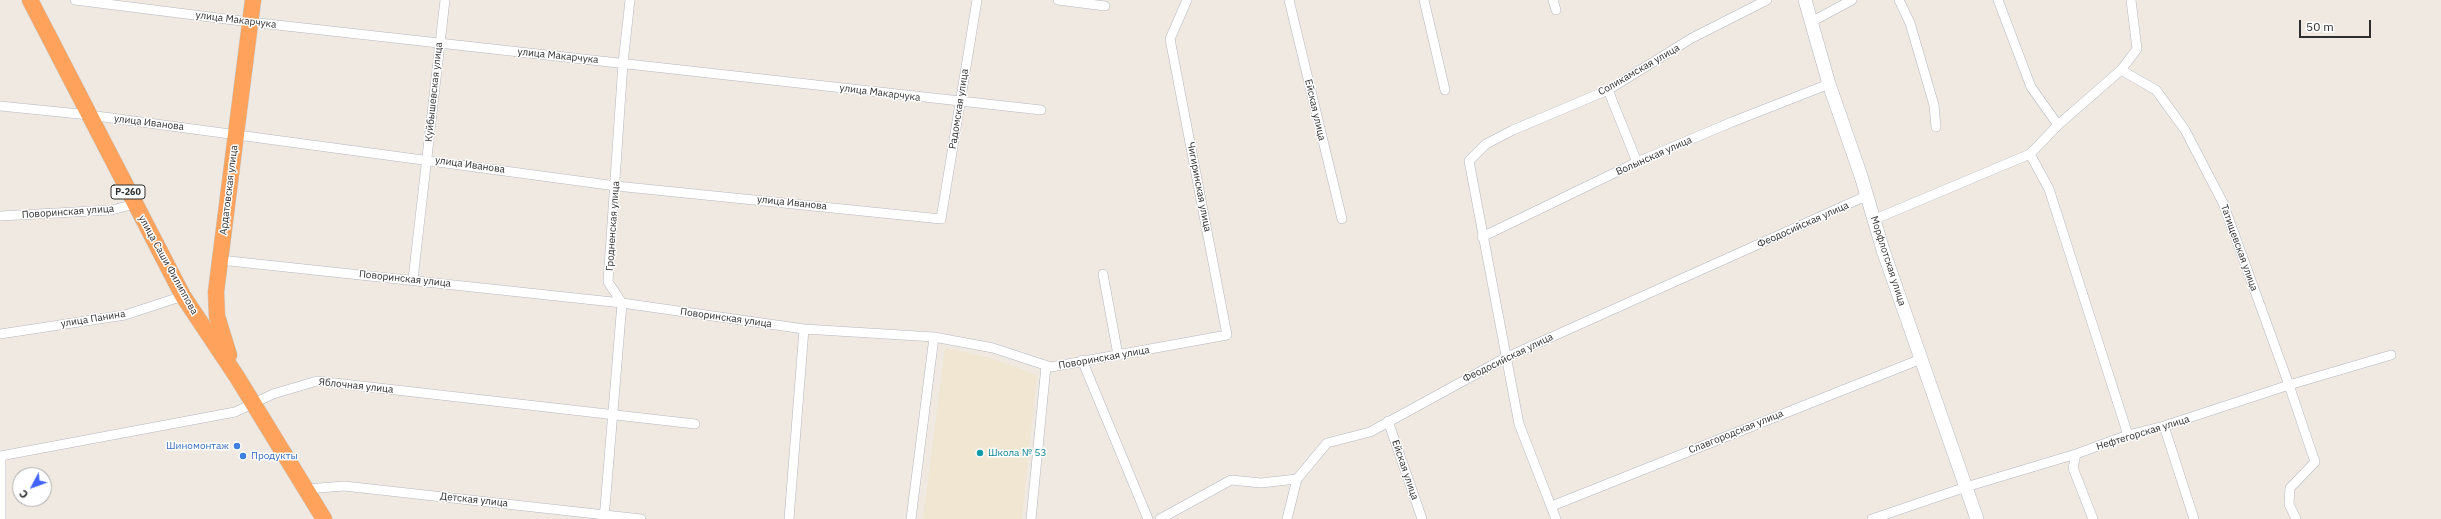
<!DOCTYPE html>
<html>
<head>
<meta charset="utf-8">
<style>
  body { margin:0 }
  #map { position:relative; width:2441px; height:519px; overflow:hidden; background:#efe9e1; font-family:"IBM Plex Sans",sans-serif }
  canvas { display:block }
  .north { position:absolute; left:12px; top:467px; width:40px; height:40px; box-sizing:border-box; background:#fff; border:1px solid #ababab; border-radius:50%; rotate:229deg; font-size:11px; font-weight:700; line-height:16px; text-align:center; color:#2e2e2e }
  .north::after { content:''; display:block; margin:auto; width:14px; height:18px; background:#4264fb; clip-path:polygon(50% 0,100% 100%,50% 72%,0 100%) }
  .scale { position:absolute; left:2299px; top:20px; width:72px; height:18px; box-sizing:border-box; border:2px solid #2e2e2e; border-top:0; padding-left:5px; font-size:12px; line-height:14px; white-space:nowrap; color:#2e2e2e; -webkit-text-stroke:3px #fff; paint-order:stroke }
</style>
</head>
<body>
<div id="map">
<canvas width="2441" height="519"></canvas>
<div class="north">С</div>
<div class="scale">50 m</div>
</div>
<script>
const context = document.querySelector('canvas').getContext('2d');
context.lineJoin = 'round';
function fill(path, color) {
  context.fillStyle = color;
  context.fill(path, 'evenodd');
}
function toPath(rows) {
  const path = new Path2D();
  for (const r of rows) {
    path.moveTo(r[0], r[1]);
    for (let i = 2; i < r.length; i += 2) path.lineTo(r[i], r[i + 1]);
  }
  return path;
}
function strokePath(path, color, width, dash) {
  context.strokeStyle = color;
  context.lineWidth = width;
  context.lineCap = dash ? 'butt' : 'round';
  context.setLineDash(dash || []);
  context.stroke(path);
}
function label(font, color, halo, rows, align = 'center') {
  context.font = font + ' "IBM Plex Sans",sans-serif';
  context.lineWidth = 3;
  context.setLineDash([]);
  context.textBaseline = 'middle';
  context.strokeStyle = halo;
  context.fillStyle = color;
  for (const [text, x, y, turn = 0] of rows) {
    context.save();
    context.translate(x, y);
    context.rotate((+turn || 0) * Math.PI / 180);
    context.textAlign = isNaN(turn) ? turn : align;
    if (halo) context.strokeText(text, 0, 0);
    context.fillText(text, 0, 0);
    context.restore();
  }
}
fill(toPath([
  [945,348,987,357,1037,375,1022,519,923,519]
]), '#f0e6d1');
const street = toPath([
  [75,0,250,22,1041,110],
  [1058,0,1105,6],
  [1289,0,1342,219],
  [1424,0,1445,90],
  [1553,0,1556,10],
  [1899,0,1910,23,1934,105,1936,127],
  [1998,0,2031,87,2058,125],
  [2131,0,2137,49,2121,70,2156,90,2185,130,2223,203,2289,385,2315,462,2290,488,2289,504,2296,519],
  [1811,22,1852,0],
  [1608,90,1637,162],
  [0,106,89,115,616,186,941,219,977,0],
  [2030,154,2049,189,2128,435],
  [0,216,112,210,135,204],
  [1873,220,2030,154,2058,125,2121,70],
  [1482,237,1637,162,1732,122,1829,84],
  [220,260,622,303,804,329,934,337,993,348,1051,367,1227,335,1170,39,1187,0],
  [1103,274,1118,355],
  [413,279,445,0],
  [0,334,125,315,183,296],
  [1082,360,1148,519],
  [1388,421,1422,519],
  [2164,426,2194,519],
  [2076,454,2073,468,2093,519],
  [0,456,235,412,273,394,317,381,695,424],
  [306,489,344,486,641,519],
  [1552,506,1921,359],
  [1,519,1,456],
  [604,519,622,303,608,282,623,63,630,0],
  [789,519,804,329],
  [911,519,934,337],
  [1031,519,1046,366],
  [1160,519,1231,480,1261,483,1297,479,1327,443,1370,432,1507,357,1866,196],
  [1287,519,1297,479],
  [1556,519,1519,424,1469,161,1486,144,1513,130,1608,90,1692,38,1767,0],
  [1872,519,1966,487,2076,454,2128,435,2164,426,2289,385,2391,355]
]);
const secondary = toPath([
  [1805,0,1829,84,1861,176,1883,250,1977,519]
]);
const highway = toPath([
  [30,0,183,296,237,377,324,519],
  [229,355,217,316,216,292,253,0]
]);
strokePath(street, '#b4b7c1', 10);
strokePath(secondary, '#b4b7c1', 14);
strokePath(highway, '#c9c9c9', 17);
strokePath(street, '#fff', 9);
strokePath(secondary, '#fff', 13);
strokePath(highway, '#ffa35c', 16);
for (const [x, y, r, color] of [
  [237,446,4,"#3f7fe0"],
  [980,453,4,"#0f9aa8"],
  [243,456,4,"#3f7fe0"]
]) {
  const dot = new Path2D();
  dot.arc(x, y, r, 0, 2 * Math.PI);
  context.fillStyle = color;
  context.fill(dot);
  strokePath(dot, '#fff', 1.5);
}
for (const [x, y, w] of [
  [128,192,34]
]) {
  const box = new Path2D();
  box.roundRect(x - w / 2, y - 7, w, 14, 3);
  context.fillStyle = '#fff';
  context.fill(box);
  strokePath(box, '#2e2e2e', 1);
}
label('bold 9px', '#2e2e2e', null, [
  ["Р-260",128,192]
]);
label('10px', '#2e2e2e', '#fff', [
  ["улица Макарчука",236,20,7],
  ["улица Макарчука",558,56,6],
  ["Соликамская улица",1639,70,-30],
  ["Куйбышевская улица",434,92,-84],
  ["улица Макарчука",880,93,7],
  ["Радомская улица",959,109,-81],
  ["Ейская улица",1315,110,77],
  ["улица Иванова",149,123,7],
  ["Волынская улица",1654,156,-24],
  ["улица Иванова",470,165,8],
  ["Чигиринская улица",1199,187,79],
  ["Ардатовская улица",229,190,-83],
  ["улица Иванова",792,203,6],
  ["Поворинская улица",68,212,-4],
  ["Феодосийская улица",1803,225,-24],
  ["Гродненская улица",613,226,-86],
  ["Татищевская улица",2239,248,70],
  ["Морфлотская улица",1888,261,72],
  ["улица Саши Филиппова",168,265,61],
  ["Поворинская улица",405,279,6],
  ["Поворинская улица",726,318,8],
  ["улица Панина",93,319,-9],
  ["Поворинская улица",1104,358,-10],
  ["Феодосийская улица",1508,358,-26],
  ["Яблочная улица",356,386,6],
  ["Славгородская улица",1736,432,-22],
  ["Нефтегорская улица",2143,433,-17],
  ["Ейская улица",1405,470,71],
  ["Детская улица",474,500,6]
]);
label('10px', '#366cbe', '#fff', [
  ["Шиномонтаж",229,446],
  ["Продукты",251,456,"left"]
], 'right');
label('10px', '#0d838f', '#fff', [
  ["Школа № 53",988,453]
], 'left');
</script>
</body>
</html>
